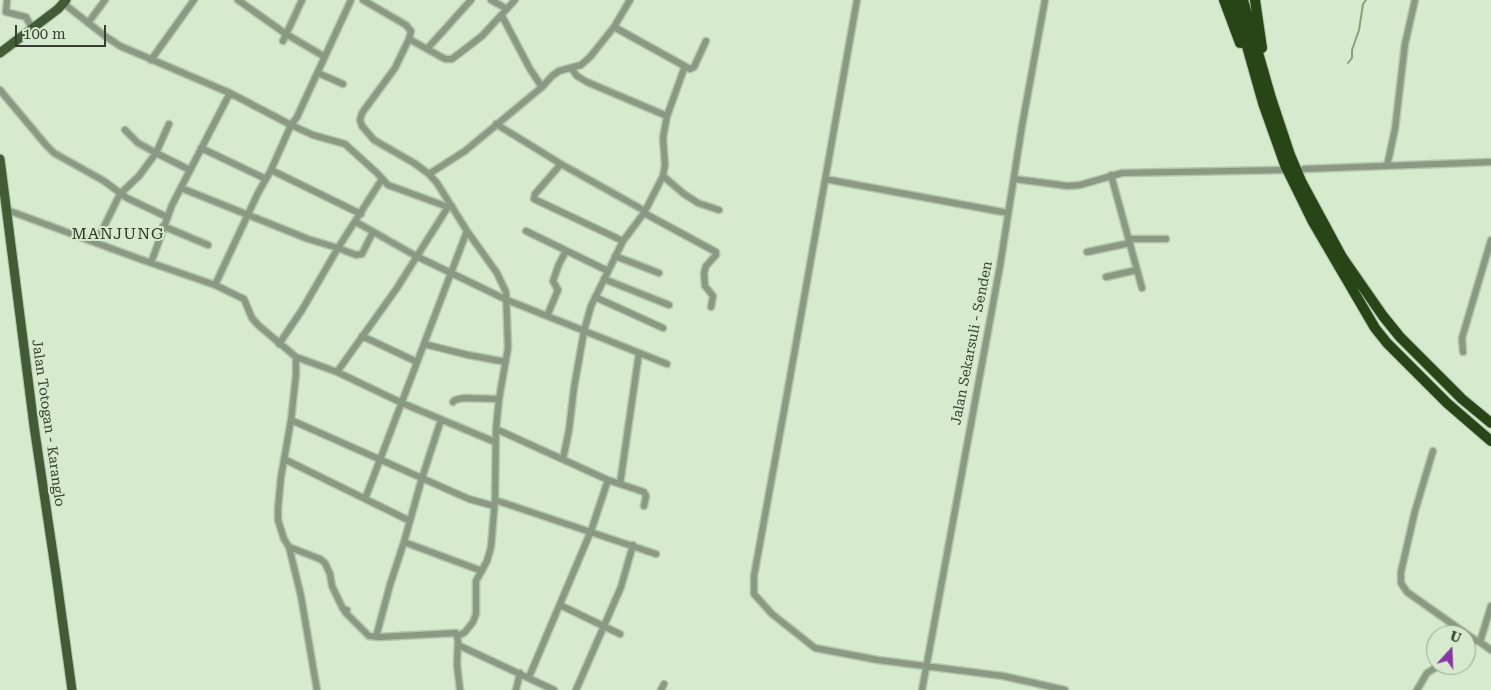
<!DOCTYPE html>
<html>
<head>
<meta charset="utf-8">
<style>
  body { margin:0 }
  #map { position:relative; width:1491px; height:690px; overflow:hidden; background:#d6ebcd; font-family:"Roboto Serif",serif }
  canvas { display:block }
  .north { position:absolute; left:1426px; top:625px; width:50px; height:50px; box-sizing:border-box; background:#d6ebcd; border:1px solid #96a68f; border-radius:50%; rotate:20deg; font-size:14px; font-weight:700; line-height:20px; text-align:center; color:#373f33 }
  .north::after { content:''; display:block; margin:auto; width:18px; height:22px; background:#8836a5; clip-path:polygon(50% 0,100% 100%,50% 72%,0 100%) }
  .scale { position:absolute; left:15px; top:25px; width:91px; height:22px; box-sizing:border-box; border:2px solid #373f33; border-top:0; padding-left:6px; font-size:15px; line-height:18px; white-space:nowrap; color:#373f33; -webkit-text-stroke:4px #d6ebcd; paint-order:stroke }
</style>
</head>
<body>
<div id="map">
<canvas width="1491" height="690"></canvas>
<div class="north">U</div>
<div class="scale">100 m</div>
</div>
<script>
const context = document.querySelector('canvas').getContext('2d');
context.lineJoin = 'round';
function toPath(rows) {
  const path = new Path2D();
  for (const r of rows) {
    path.moveTo(r[0], r[1]);
    for (let i = 2; i < r.length; i += 2) path.lineTo(r[i], r[i + 1]);
  }
  return path;
}
function strokePath(path, color, width, dash) {
  context.strokeStyle = color;
  context.lineWidth = width;
  context.lineCap = dash ? 'butt' : 'round';
  context.setLineDash(dash || []);
  context.stroke(path);
}
function label(font, color, halo, rows, align = 'center') {
  context.font = font + ' "Roboto Serif",serif';
  context.lineWidth = 4;
  context.setLineDash([]);
  context.textBaseline = 'middle';
  context.strokeStyle = halo;
  context.fillStyle = color;
  for (const [text, x, y, turn = 0] of rows) {
    context.save();
    context.translate(x, y);
    context.rotate((+turn || 0) * Math.PI / 180);
    context.textAlign = isNaN(turn) ? turn : align;
    if (halo) context.strokeText(text, 0, 0);
    context.fillText(text, 0, 0);
    context.restore();
  }
}
strokePath(toPath([
  [1348,63,1352,58,1352,50,1359,30,1363,4,1366,0]
]), '#82a473', 2);
const minor = toPath([
  [7,0,6,12,26,17,32,28],
  [238,0,286,34,325,57],
  [363,0,406,25,411,31,409,39,395,68,362,113,360,120,362,126,374,140,414,163,429,174,437,183,467,231,497,273,506,292,508,348,499,399,496,429,495,500,491,547,487,561,476,581,476,614,473,622,465,632,458,636],
  [491,0,507,9],
  [857,0,786,400,754,576,754,594,772,614,815,648,878,660,1003,676,1065,690],
  [63,3,105,36,120,46,230,93,291,125,313,135,345,144,377,173,388,185,448,207,452,206],
  [502,16,530,69,542,87],
  [88,23,105,0],
  [614,27,690,69,694,67,706,41],
  [409,39,445,59,452,59,482,36,515,0],
  [283,41,302,0],
  [427,49,471,0],
  [151,60,194,0],
  [571,68,577,76,587,82,667,116],
  [318,73,343,84],
  [0,90,46,145,54,153,104,181,127,198,167,217],
  [496,124,561,164,645,211],
  [125,130,138,143,156,153,169,124],
  [201,148,266,179],
  [561,164,535,194,534,199,623,241],
  [1387,166,1395,129,1405,44,1415,0],
  [1304,169,1491,162],
  [271,170,361,214],
  [429,174,465,151,542,87,552,76,559,71,581,65,590,57,614,27,630,0],
  [1111,175,1142,288],
  [663,176,684,194,698,203,719,210],
  [825,179,1008,213],
  [1015,179,1068,186,1080,185,1122,173,1283,170],
  [181,188,308,239,338,248,356,255,362,254,373,232],
  [7,210,137,258,215,285,244,299,252,318,258,325,296,357,296,375,291,420,281,477,278,508,278,520,284,539,289,547,320,559,325,563,330,574,332,586,343,609,347,610,345,612,369,636,380,637,456,633,458,641,457,665,460,690],
  [644,213,716,252,716,255,706,266,704,273,705,286,713,296,711,307],
  [356,222,416,256,507,300,667,364],
  [163,226,208,245],
  [526,231,608,271],
  [1129,239,1166,239],
  [96,243,120,194,139,176,156,153,190,170],
  [1087,252,1130,243],
  [615,256,659,273],
  [151,263,172,205,230,93],
  [1106,277,1137,270],
  [604,279,669,305],
  [215,285,258,193,271,170,291,125,297,117,351,0],
  [595,297,663,328],
  [547,316,558,290,553,281,559,264,566,251],
  [362,336,417,362],
  [279,344,302,310,338,248,382,179],
  [424,344,468,355,506,362],
  [1463,352,1462,338,1491,240],
  [296,357,337,372,402,403,495,442],
  [337,372,397,288,448,207],
  [453,402,455,400,463,398,499,399],
  [291,420,469,499,494,506],
  [496,429,608,480,644,492,646,496,644,506],
  [1433,451,1415,511,1401,572,1401,583,1407,592,1475,640],
  [284,459,410,521],
  [563,459,569,430,574,388,584,331,591,306,623,241,644,213,663,176,665,165,663,138,667,116,685,66],
  [620,484,639,353],
  [365,499,467,231],
  [495,500,656,554],
  [404,542,482,571],
  [289,547,301,596,317,690],
  [560,605,620,634],
  [376,637,390,585,404,542,422,478,441,420],
  [1480,642,1491,650],
  [458,645,554,690],
  [1466,647,1475,640,1480,642,1491,606],
  [529,677,591,531,608,480],
  [516,690,520,673],
  [576,690,621,587,633,545],
  [661,690,664,684],
  [922,690,1000,266,1022,126,1045,0],
  [1417,690,1427,673,1440,665]
]);
const major = toPath([
  [0,53,58,9,66,0],
  [0,159,34,426,56,574,72,690]
]);
const highway = toPath([
  [1224,0,1240,43],
  [1234,0,1263,103,1285,165,1313,222,1375,328,1387,343,1447,403,1491,441],
  [1243,0,1271,98,1290,155,1301,181,1342,257,1383,316,1400,337,1462,399,1491,423],
  [1255,0,1262,48]
]);
strokePath(minor, '#b3c5ab', 9);
strokePath(major, '#b3c5ab', 11);
strokePath(highway, '#b3c5ab', 12);
strokePath(minor, '#8a9983', 6);
strokePath(major, '#415b35', 9);
strokePath(highway, '#284518', 10);
label('14px', '#373f33', '#d6ebcd', [
  ["Jalan Sekarsuli - Senden",972,343,-79],
  ["Jalan Totogan - Karanglo",48,423,82]
]);
context.letterSpacing = '1px';
label('16px', '#293922', '#d6ebcd', [
  ["MANJUNG",118,234]
]);
context.letterSpacing = '0px';
</script>
</body>
</html>
